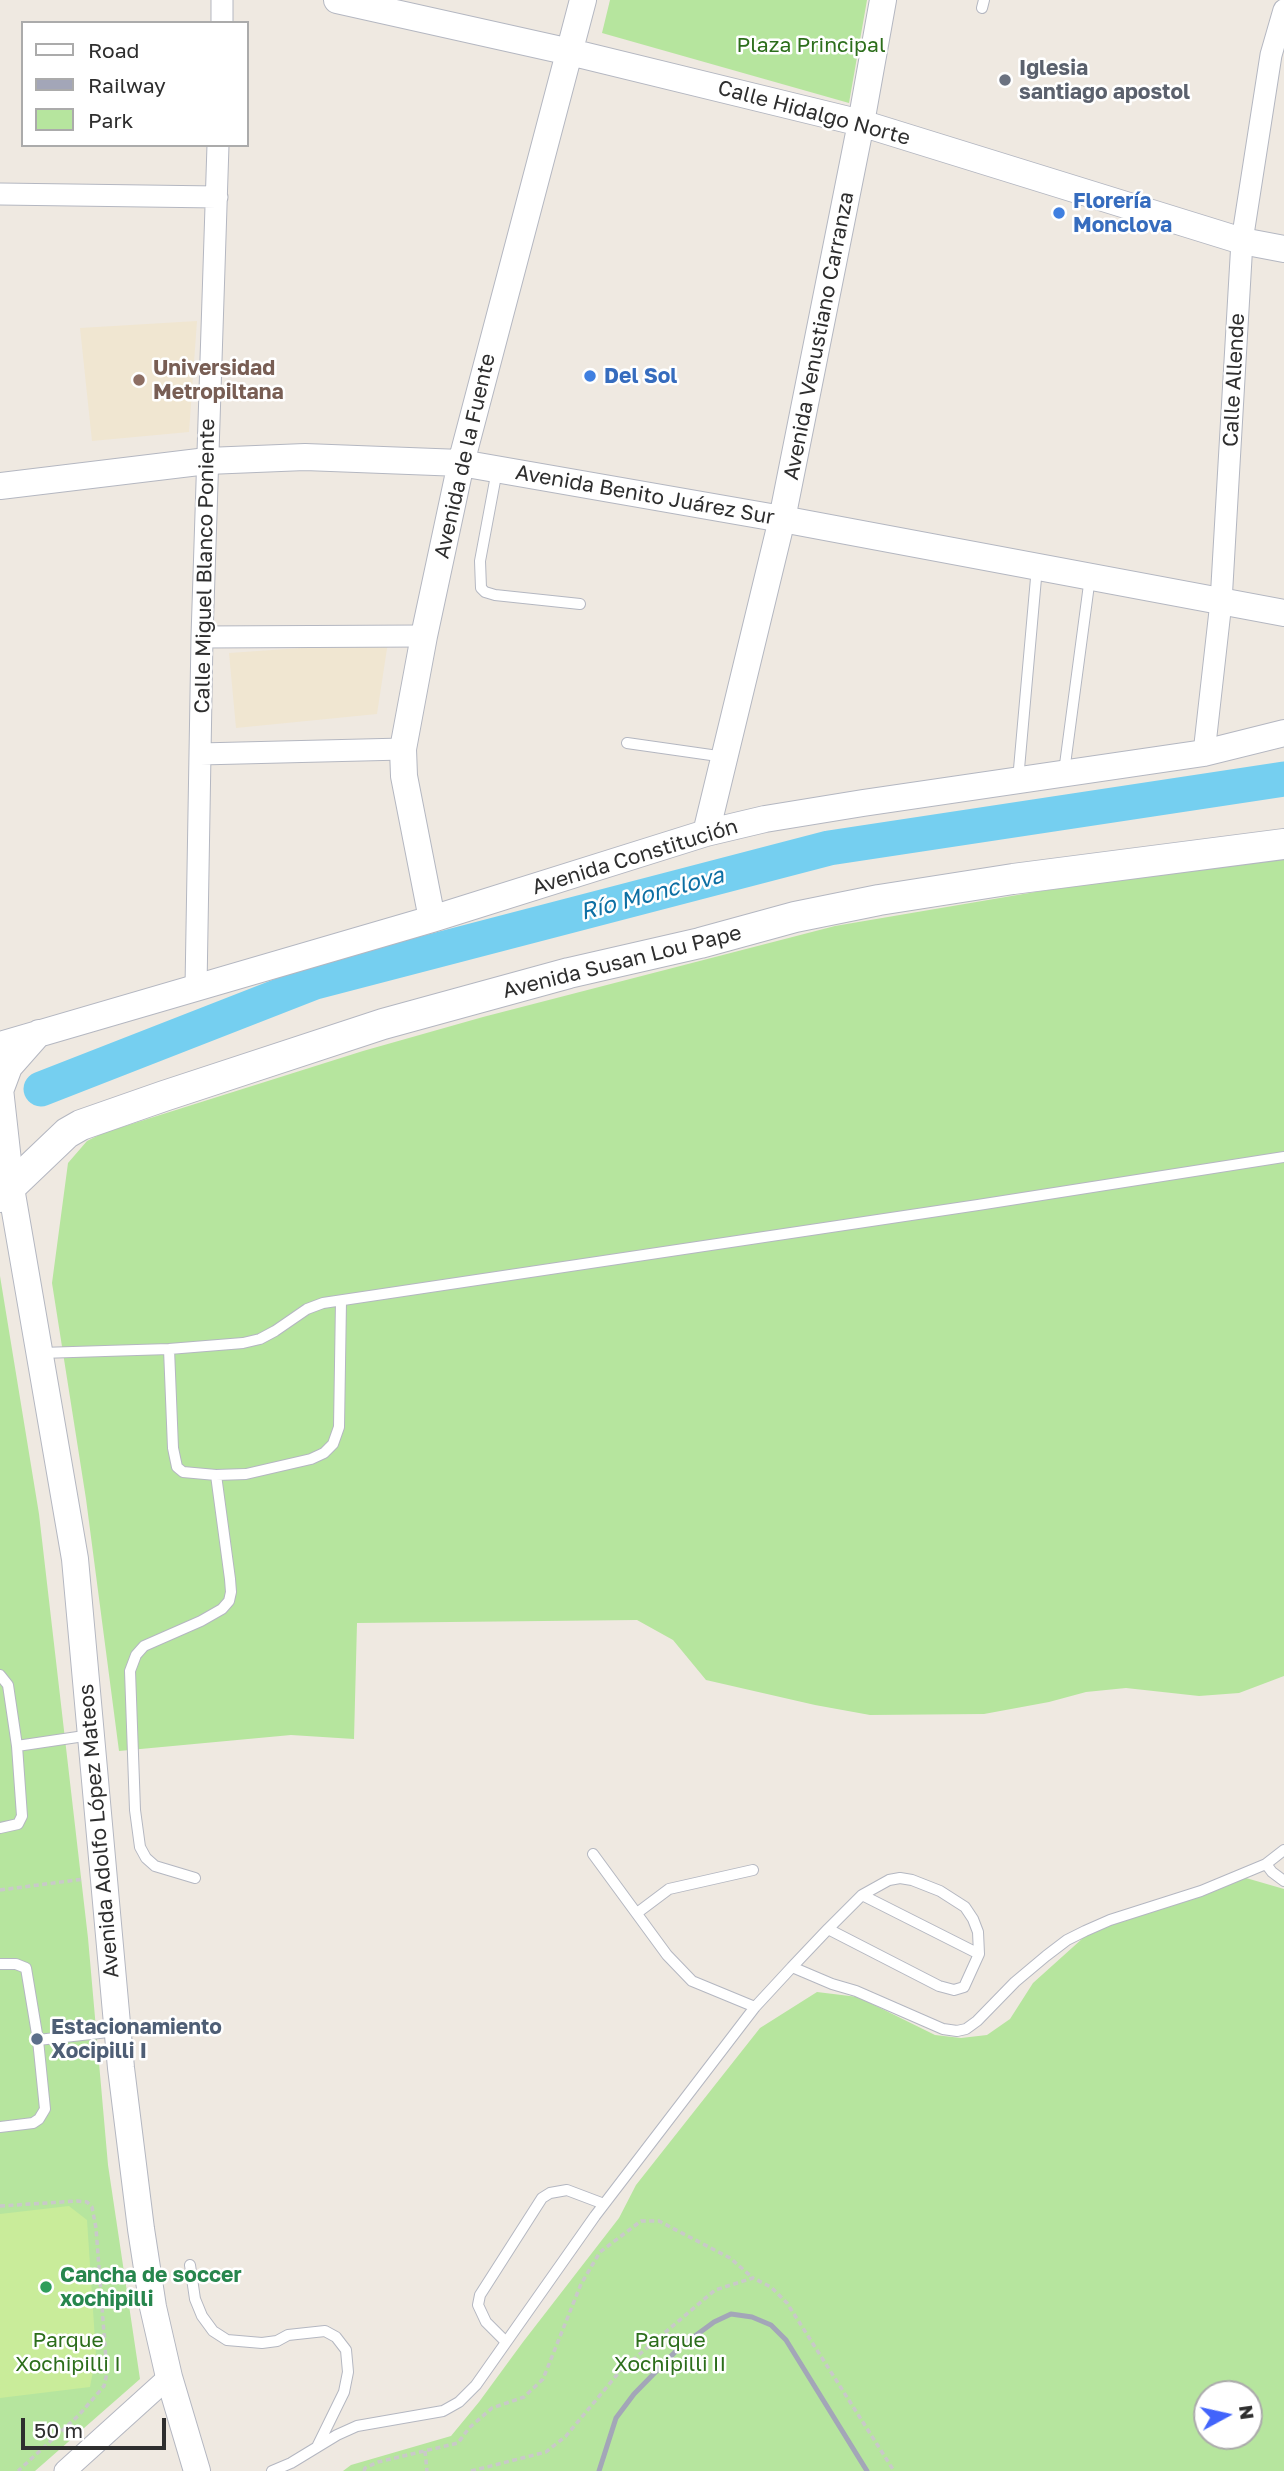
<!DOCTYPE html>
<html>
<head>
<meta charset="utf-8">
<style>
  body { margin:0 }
  #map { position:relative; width:1284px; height:2471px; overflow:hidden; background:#efe9e1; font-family:"Golos Text",sans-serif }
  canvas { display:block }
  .legend { position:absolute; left:21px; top:21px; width:228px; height:126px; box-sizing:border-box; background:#fff; border:2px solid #ababab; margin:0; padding:9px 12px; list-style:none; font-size:21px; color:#2e2e2e }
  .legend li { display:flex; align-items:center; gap:14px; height:35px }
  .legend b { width:35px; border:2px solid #ababab }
  .north { position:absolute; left:1193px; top:2380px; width:70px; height:70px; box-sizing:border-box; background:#fff; border:2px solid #ababab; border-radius:50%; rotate:82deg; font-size:19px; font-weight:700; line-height:28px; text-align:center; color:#2e2e2e }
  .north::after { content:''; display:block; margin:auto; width:24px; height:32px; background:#4264fb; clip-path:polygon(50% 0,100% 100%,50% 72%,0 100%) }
  .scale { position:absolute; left:21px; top:2418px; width:145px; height:32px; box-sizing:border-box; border:4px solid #2e2e2e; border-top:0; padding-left:9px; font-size:21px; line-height:24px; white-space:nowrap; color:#2e2e2e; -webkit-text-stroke:5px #fff; paint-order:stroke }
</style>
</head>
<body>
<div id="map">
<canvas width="1284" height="2471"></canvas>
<ul class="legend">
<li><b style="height:9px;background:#fff"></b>Road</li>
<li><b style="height:9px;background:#a3a6b8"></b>Railway</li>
<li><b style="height:19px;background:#b6e59e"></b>Park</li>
</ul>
<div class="north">N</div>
<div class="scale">50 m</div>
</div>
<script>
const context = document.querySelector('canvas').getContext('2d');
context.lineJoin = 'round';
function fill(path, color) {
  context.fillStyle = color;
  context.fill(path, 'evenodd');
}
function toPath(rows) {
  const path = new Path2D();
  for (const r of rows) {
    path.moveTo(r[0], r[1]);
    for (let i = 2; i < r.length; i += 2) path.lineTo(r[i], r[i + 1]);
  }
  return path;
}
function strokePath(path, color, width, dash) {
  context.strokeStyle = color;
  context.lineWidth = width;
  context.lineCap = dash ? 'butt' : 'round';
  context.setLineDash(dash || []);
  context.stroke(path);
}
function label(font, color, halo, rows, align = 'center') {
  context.font = font + ' "Golos Text",sans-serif';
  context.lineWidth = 5;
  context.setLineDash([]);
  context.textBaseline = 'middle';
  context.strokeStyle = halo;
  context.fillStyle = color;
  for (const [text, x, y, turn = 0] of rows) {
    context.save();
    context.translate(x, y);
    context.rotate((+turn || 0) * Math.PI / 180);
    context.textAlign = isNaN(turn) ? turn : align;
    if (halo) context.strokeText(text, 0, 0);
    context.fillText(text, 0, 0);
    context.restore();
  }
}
fill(toPath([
  [197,321,189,432,92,441,80,328],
  [388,642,377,714,236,728,229,653]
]), '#f0e6d1');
fill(toPath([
  [610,0,867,0,849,103,602,33],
  [1284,857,1284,1676,1239,1693,1199,1696,1126,1688,1086,1692,1049,1702,984,1714,870,1715,815,1705,706,1680,673,1640,637,1620,357,1623,354,1739,291,1735,119,1751,86,1499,52,1283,68,1163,87,1141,103,1133,363,1051,483,1017,835,926,1041,891],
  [0,1276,39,1514,88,1938,108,2165,140,2379,35,2471,0,2471],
  [1246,1878,1284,1889,1284,2471,343,2471,351,2465,451,2436,479,2402,523,2342,619,2218,636,2185,760,2028,817,1992,858,1997,935,2035,961,2038,987,2035,1010,2019,1033,1983,1093,1929],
  [1207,2394,1249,2394,1249,2436,1207,2436]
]), '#b6e59e');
fill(toPath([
  [69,2206,87,2220,96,2355,90,2387,0,2398,0,2214]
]), '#c9ec9a');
strokePath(toPath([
  [41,1089,315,982,829,848,1284,779]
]), '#75cff0', 35);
const service = toPath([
  [982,8,984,0],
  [497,470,480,561,481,588,485,592,495,595,580,604],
  [627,743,725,757],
  [1064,772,1090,577],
  [1018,780,1037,567],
  [169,1349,173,1448,177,1467,183,1472,216,1475,246,1474,311,1459,324,1453,333,1444,339,1427,341,1301],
  [41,1353,169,1349,243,1343,260,1339,275,1331,307,1309,323,1303,978,1205,1284,1157],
  [0,1675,8,1685,17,1746],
  [0,1828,18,1824,22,1816,17,1746,91,1735],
  [593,1854,667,1955,692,1981,755,2007],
  [1266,1864,1284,1850],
  [195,1878,155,1866,146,1858,140,1847,135,1810,130,1671,136,1655,144,1646,201,1621,222,1609,229,1601,231,1592,230,1579,216,1475],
  [862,1895,979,1954],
  [637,1913,669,1889,753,1870],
  [0,1964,16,1964,26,1968,38,2040],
  [792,1967,828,1929,862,1895,889,1880,900,1878,912,1880,940,1891,965,1907,973,1919,978,1932,979,1954,964,1987,954,1990,939,1986,828,1929],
  [0,2127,33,2123,39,2119,45,2109,38,2040,117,2031],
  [190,2265,195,2299,202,2316,213,2331,227,2340,262,2343,277,2341,288,2335,325,2331,336,2337,346,2350,348,2372,344,2392,317,2447],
  [506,2342,486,2322,478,2305,480,2295,542,2198,550,2193,567,2190,604,2204],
  [272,2471,291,2463,337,2435,357,2426,443,2411,459,2402,476,2385,595,2216,755,2007,792,1967,832,1984,856,1991,943,2029,957,2031,966,2029,977,2021,1015,1982,1046,1956,1067,1940,1085,1931,1110,1920,1201,1891,1266,1864,1272,1872,1284,1881]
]);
const minor = toPath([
  [222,23,222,0],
  [0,194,217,197],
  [202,637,424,636],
  [1204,753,1221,602,1242,241,1271,55,1284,10],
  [200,754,403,749],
  [196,987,202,637,218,145],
  [65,2471,169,2377]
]);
const tertiary = toPath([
  [337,0,570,52,861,123,1242,241,1284,249],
  [0,486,207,461,305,457,461,463,782,519,1284,613],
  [706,833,782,519,861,123,883,0],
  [432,919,404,776,403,749,424,636,461,463,583,0],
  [0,1045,432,919,706,833,765,819,863,803,1204,753,1284,733],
  [0,1089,11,1188,75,1559,121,2068,141,2229,153,2307,169,2377,197,2471],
  [0,1091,9,1067,39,1033]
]);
const secondary = toPath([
  [0,1197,67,1133,81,1125,164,1096,383,1024,569,973,700,943,795,917,879,900,1013,879,1284,844]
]);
strokePath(service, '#b4b7c1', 12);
strokePath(minor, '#b4b7c1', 23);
strokePath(tertiary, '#b4b7c1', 28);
strokePath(secondary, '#b4b7c1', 32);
strokePath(toPath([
  [0,1890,84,1879],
  [0,2206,77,2201,87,2202,92,2207,96,2228,107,2373,104,2386,79,2415,18,2471],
  [425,2451,427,2471],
  [364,2471,365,2468,378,2462,458,2443,469,2428,492,2408,524,2397,543,2379,581,2284,600,2252,641,2221,659,2221,678,2231,730,2258,753,2278],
  [471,2471,546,2452,566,2436,621,2370,715,2290,753,2278,771,2287,787,2303,894,2471]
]), '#c9c9c9', 3.5, [5, 3.5]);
strokePath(service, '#fff', 10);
strokePath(minor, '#fff', 21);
strokePath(tertiary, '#fff', 26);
strokePath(secondary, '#fff', 30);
strokePath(toPath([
  [599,2471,616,2418,634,2394,680,2347,714,2322,731,2314,752,2317,771,2325,786,2340,867,2471]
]), '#a3a6b8', 5);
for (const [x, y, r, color] of [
  [1005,80,7,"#6b7280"],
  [1059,213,7,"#3f7fe0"],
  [590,376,7,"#3f7fe0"],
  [139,380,7,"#8d6e63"],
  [37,2039,7,"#5c6f8a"],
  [46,2287,7,"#2e9e5b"]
]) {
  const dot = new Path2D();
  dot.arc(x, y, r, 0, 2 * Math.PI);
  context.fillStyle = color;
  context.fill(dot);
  strokePath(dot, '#fff', 2.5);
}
label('21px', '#2c6e1b', '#fff', [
  ["Plaza Principal",811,45],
  ["Parque",68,2340],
  ["Xochipilli I",68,2364],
  ["Parque",670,2340],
  ["Xochipilli II",670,2364]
]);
label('bold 21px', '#5b616d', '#fff', [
  ["Iglesia",1019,68],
  ["santiago apostol",1019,92]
], 'left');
label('21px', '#2e2e2e', '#fff', [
  ["Calle Hidalgo Norte",814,113,15],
  ["Avenida Venustiano Carranza",819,336,-79],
  ["Calle Allende",1234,380,-87],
  ["Avenida de la Fuente",465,456,-77],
  ["Avenida Benito Juárez Sur",645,495,10],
  ["Calle Miguel Blanco Poniente",205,566,-89],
  ["Avenida Constitución",635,857,-17],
  ["Avenida Susan Lou Pape",622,962,-14],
  ["Avenida Adolfo López Mateos",99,1831,-95]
]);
label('bold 21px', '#366cbe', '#fff', [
  ["Florería",1073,201],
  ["Monclova",1073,225],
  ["Del Sol",604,376]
], 'left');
label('bold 21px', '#785e54', '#fff', [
  ["Universidad",153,368],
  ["Metropiltana",153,392]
], 'left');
label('bold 21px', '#4e5e75', '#fff', [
  ["Estacionamiento",51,2027],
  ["Xocipilli I",51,2051]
], 'left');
label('bold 21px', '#27864d', '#fff', [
  ["Cancha de soccer",60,2275],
  ["xochipilli",60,2299]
], 'left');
label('italic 23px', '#0d6fa3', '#fff', [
  ["Río Monclova",652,894,-15]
]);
</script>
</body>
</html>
